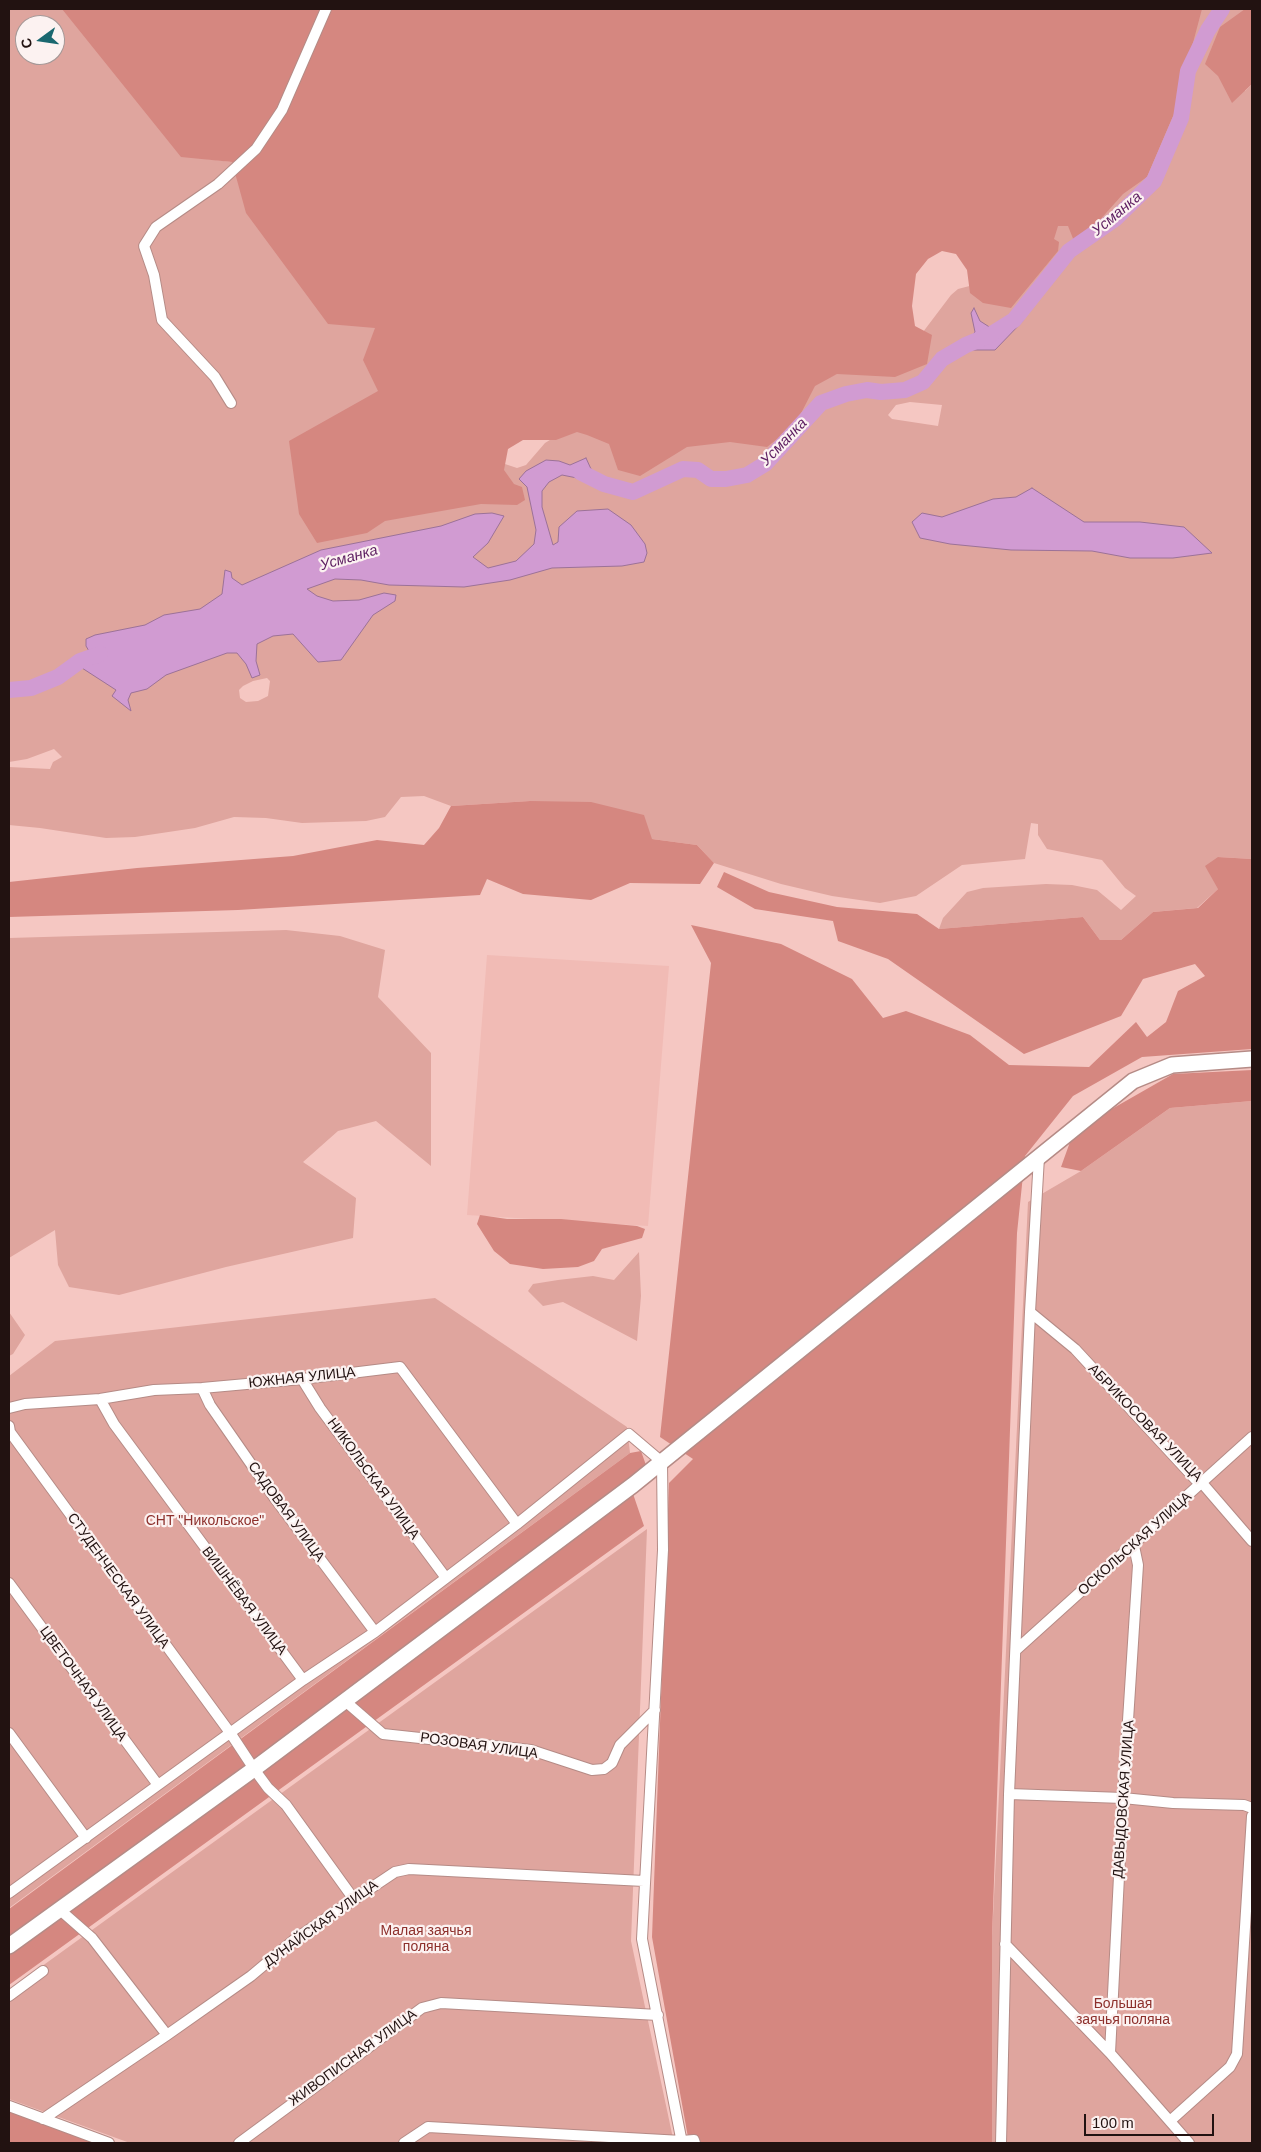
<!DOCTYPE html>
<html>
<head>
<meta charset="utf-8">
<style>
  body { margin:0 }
  #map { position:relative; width:1261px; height:2152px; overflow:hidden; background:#f5c7c2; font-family:Helvetica,sans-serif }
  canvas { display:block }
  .frame { position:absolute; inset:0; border:10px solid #221211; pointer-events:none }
  .north { position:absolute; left:15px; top:15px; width:50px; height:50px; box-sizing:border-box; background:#fcf2f1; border:1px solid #a59897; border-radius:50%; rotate:256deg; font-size:14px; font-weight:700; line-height:20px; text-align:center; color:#221211 }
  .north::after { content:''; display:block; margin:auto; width:18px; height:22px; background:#1a676f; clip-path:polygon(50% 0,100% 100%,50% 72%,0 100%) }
  .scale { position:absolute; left:1084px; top:2114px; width:130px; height:22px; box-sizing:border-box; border:2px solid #221211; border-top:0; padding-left:6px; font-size:15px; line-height:18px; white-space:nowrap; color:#221211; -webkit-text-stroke:4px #fcf2f1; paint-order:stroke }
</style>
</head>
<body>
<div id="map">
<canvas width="1261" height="2152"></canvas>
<div class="frame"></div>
<div class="north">С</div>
<div class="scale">100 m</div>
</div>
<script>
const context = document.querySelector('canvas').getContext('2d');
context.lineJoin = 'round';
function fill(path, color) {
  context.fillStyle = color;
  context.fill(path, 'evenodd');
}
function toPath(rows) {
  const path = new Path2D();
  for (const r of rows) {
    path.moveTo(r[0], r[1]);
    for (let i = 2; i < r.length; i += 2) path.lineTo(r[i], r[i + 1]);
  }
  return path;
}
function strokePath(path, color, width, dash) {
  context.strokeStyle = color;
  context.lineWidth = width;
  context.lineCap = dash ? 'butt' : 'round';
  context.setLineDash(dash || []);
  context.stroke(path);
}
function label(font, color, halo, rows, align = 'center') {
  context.font = font + ' Helvetica,sans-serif';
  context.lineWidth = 4.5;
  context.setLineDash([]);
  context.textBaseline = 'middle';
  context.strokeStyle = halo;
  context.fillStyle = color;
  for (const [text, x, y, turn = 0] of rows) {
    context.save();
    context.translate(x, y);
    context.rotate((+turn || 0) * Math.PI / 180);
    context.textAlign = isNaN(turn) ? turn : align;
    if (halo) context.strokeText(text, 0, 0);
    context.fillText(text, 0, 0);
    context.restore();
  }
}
fill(toPath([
  [487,955,669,966,648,1226,467,1215]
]), '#f1bbb5');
fill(toPath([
  [9,9,301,9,207,159,232,162,236,176,289,128,499,462,517,468,526,465,545,443,558,435,793,395,923,332,951,295,958,289,981,283,1193,9,1252,9,1245,91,1252,84,1252,859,1218,857,1218,889,1197,908,1153,912,1121,940,1100,940,1083,917,939,929,943,918,967,892,983,888,1046,884,1072,885,1097,890,1121,910,1136,896,1125,888,1102,860,1047,849,1038,835,1038,824,1031,823,1025,859,962,865,916,896,880,903,832,896,781,884,714,863,697,845,652,839,530,801,451,806,424,796,401,797,385,817,366,821,302,823,266,818,234,817,195,828,135,837,106,838,40,828,9,825,9,767,50,769,53,762,62,757,54,749,27,759,9,762],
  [25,25,55,25,55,55,25,55],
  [910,402,942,405,938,426,892,419,888,415,896,405],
  [267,678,270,681,268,696,258,701,246,702,240,698,239,690,243,686,253,681],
  [286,930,340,936,385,950,378,997,431,1053,431,1166,376,1121,338,1131,303,1162,356,1198,353,1238,226,1267,119,1295,69,1287,58,1265,55,1230,9,1258,9,938],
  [1252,1101,1252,2143,992,2143,992,1937,1028,1202,1081,1171,1170,1108],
  [639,1252,641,1296,637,1341,563,1302,543,1306,528,1291,533,1284,558,1280,593,1276,614,1280],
  [435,1298,627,1427,630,1453,9,1908,9,1376,55,1341],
  [9,1312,25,1335,13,1354,9,1356],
  [647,1529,631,1941,674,2143,130,2143,9,2099,9,1990]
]), '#dfa59e');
fill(toPath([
  [62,9,1202,9,1174,114,1147,177,1123,194,1090,231,1074,241,1068,226,1058,226,1054,239,1059,242,1058,251,1011,308,983,303,970,293,967,270,956,254,942,251,928,259,916,274,912,306,915,326,932,335,927,364,895,377,837,374,815,386,795,425,767,447,730,442,687,447,640,476,618,470,609,444,587,435,577,432,556,440,523,440,508,449,504,470,514,484,522,487,525,500,517,505,481,504,385,521,367,533,317,543,299,514,289,441,378,391,363,360,375,328,328,324,246,213,232,162,181,157],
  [1245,9,1252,9,1252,84,1232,103,1218,76,1205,64,1220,27],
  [530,801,591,802,644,815,652,839,697,845,714,863,700,884,630,883,591,900,523,894,487,879,480,895,238,910,9,917,9,882,137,868,293,856,377,840,424,845,439,828,451,806],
  [1218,857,1252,859,1252,1049,1142,1057,1073,1096,1025,1156,1017,1233,992,1937,992,2143,689,2143,652,1937,669,1483,693,1459,660,1437,711,963,691,925,781,944,852,979,883,1018,906,1011,970,1035,1009,1065,1089,1067,1136,1022,1147,1037,1166,1022,1178,991,1205,976,1195,964,1143,979,1121,1016,1024,1054,888,959,838,941,833,921,755,909,717,887,724,872,769,892,837,907,917,914,939,929,1083,917,1100,940,1121,940,1153,912,1198,908,1218,889,1205,866],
  [1252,1070,1252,1101,1170,1108,1081,1171,1061,1167,1070,1142,1110,1110,1173,1074],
  [480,1215,507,1219,561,1219,637,1226,645,1229,642,1238,602,1249,594,1261,578,1267,543,1269,510,1264,494,1251,477,1224],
  [641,1451,647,1468,630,1485,644,1526,9,1985,9,1909,630,1453],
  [9,2108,108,2143,9,2143]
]), '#d58780');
const water = toPath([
  [974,308,980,321,991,328,1010,317,1019,308,1027,312,1022,322,995,350,968,350,967,341,975,332,971,313,974,308],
  [586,458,591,469,601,478,598,486,582,479,562,475,549,482,542,491,542,507,553,545,558,542,559,527,577,511,608,509,631,525,645,544,647,553,644,562,622,566,552,568,510,580,464,587,389,585,361,580,335,579,307,589,317,596,333,601,359,600,384,593,396,595,395,601,373,615,341,660,318,662,293,634,273,636,257,644,256,661,260,675,252,678,246,664,237,653,227,653,166,675,147,689,131,693,128,700,131,711,112,696,116,690,82,668,80,661,89,651,86,646,86,639,95,635,145,625,164,615,200,609,222,594,225,570,231,572,232,578,242,585,321,550,441,526,475,514,492,513,504,516,488,543,473,557,488,568,516,561,534,544,536,530,527,487,519,479,526,471,546,460,559,461,570,465,586,458],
  [1032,488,1084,522,1140,522,1184,527,1212,553,1173,558,1130,558,1092,551,1011,550,950,544,920,538,912,522,922,513,942,517,993,499,1016,497,1032,488]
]);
fill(water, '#d19bd2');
strokePath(water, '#9c7298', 1);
strokePath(toPath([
  [580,472,604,484,633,492,683,469,698,470,711,479,726,479,747,475,765,464,821,403,846,394,867,390,881,392,905,390,923,382,942,359,966,345,990,335,1014,320,1069,251,1115,219,1154,181,1181,118,1188,71,1208,30,1222,9],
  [9,690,31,688,58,677,80,661,100,654]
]), '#d19bd2', 16);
const street = toPath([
  [231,403,215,377,162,320,154,275,144,246,156,227,218,184,256,149,282,110,326,9],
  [1030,1312,1075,1349,1196,1480,1202,1483,1252,1541],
  [302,1379,320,1408,446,1578],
  [202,1388,210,1405,276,1500,375,1632],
  [100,1399,114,1424,303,1680],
  [9,1408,25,1404,100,1399,154,1390,202,1388,302,1379,400,1367,517,1524],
  [9,1426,10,1432,231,1734,254,1769,268,1788,286,1805,353,1898],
  [9,1583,158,1785],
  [1016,1650,1252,1437],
  [345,1701,383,1734,531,1750,592,1770,604,1769,612,1763,620,1745,655,1710],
  [9,1733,86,1838],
  [1009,1794,1123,1798,1173,1803,1244,1805,1252,1808],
  [9,1893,303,1680,375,1632,517,1524,629,1434,662,1462,663,1550,642,1939,682,2143],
  [59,1909,92,1938,167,2035],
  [1005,1944,1110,2053,1189,2143],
  [9,1996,43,1971],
  [1110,2053,1123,1798,1138,1565,1134,1546],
  [9,2106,109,2143],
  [43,2119,167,2035,251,1976,295,1939,395,1872,409,1869,644,1881],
  [1170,2121,1230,2067,1237,2054,1252,1816],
  [239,2143,422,2008,441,2003,658,2015],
  [404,2143,428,2127,682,2141,694,2140,695,2143],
  [1001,2143,1009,1794,1030,1312,1039,1157]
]);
const secondary = toPath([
  [9,1946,254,1769,633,1485,1133,1081,1172,1065,1252,1059]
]);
strokePath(street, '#b58b86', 12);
strokePath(secondary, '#b58b86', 18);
strokePath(street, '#fff', 10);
strokePath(secondary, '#fff', 15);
label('14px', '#221211', '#fcf2f1', [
  ["ЮЖНАЯ УЛИЦА",302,1378,-6],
  ["АБРИКОСОВАЯ УЛИЦА",1145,1423,46],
  ["НИКОЛЬСКАЯ УЛИЦА",373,1479,54],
  ["САДОВАЯ УЛИЦА",286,1512,54],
  ["ОСКОЛЬСКАЯ УЛИЦА",1135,1544,-42],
  ["СТУДЕНЧЕСКАЯ УЛИЦА",118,1581,54],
  ["ВИШНЁВАЯ УЛИЦА",244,1601,53],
  ["ЦВЕТОЧНАЯ УЛИЦА",83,1684,54],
  ["РОЗОВАЯ УЛИЦА",479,1746,8],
  ["ДАВЫДОВСКАЯ УЛИЦА",1124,1799,-86],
  ["ДУНАЙСКАЯ УЛИЦА",321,1924,-36],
  ["ЖИВОПИСНАЯ УЛИЦА",353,2058,-36]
]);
label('14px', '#8d302c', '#fcf2f1', [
  ["СНТ \"Никольское\"",205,1521],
  ["Малая заячья",426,1931],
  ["поляна",426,1947],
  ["Большая",1123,2004],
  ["заячья поляна",1123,2020]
]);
label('italic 15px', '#5d1e61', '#fcf2f1', [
  ["Усманка",1117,214,-40],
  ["Усманка",784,442,-46],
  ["Усманка",349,558,-16]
]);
</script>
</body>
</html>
